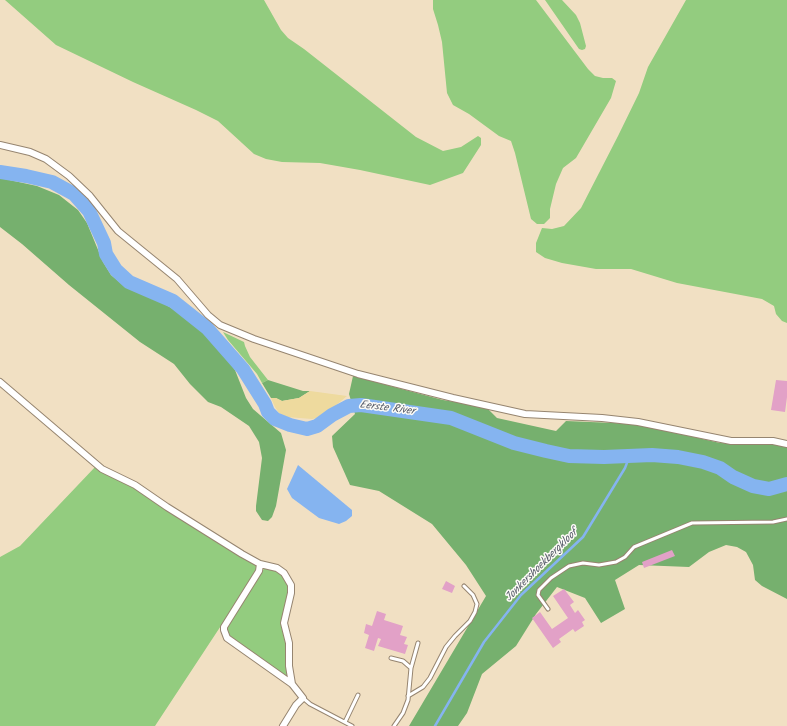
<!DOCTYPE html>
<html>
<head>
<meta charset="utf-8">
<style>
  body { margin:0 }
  canvas { display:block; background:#f1e0c3 }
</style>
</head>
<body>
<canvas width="787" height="726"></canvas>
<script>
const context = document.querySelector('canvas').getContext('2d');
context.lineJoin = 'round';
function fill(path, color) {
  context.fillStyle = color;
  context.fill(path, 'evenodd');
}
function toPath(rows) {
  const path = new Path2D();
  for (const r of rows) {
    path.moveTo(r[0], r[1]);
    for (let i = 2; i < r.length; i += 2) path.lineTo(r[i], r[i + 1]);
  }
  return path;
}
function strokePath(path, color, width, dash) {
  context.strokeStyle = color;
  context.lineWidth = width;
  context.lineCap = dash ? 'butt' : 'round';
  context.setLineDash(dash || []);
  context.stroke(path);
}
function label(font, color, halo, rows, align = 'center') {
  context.font = font + ' Kalam,sans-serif';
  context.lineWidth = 3;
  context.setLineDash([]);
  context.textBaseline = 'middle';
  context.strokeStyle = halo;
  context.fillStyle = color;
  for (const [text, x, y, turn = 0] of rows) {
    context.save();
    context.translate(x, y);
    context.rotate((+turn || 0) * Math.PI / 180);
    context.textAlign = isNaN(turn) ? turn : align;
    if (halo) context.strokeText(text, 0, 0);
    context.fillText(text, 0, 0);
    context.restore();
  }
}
fill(toPath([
  [5,0,264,0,281,30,288,38,304,49,416,137,443,151,461,147,478,136,481,138,481,145,463,173,430,185,360,170,320,163,282,162,266,159,254,154,218,121,196,110,133,82,56,45],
  [433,0,536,0,588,69,595,76,603,78,612,78,616,81,611,98,576,158,563,168,556,184,550,209,550,218,544,224,537,224,531,219,515,153,511,141,499,136,469,114,453,105,447,93,442,42,438,25,433,9],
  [545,0,562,0,576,15,580,23,586,46,585,49,582,50,579,49],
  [686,0,787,0,787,323,782,321,776,314,774,306,762,299,677,283,631,269,596,269,562,263,545,258,536,252,536,243,542,228,552,229,564,226,581,208,618,136,639,93,648,67],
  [223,332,244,342,245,346,250,357,268,380,262,383,257,374,228,340],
  [96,466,126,482,257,566,257,571,155,726,0,726,0,557,20,546],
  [265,567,274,569,286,578,289,588,284,611,288,645,287,677,227,634,226,631,227,626]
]), '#93cc7f');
fill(toPath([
  [0,178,37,186,59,195,78,210,87,223,103,262,111,275,124,286,161,302,178,312,197,326,219,348,235,370,246,398,253,409,281,433,286,450,276,506,272,517,268,521,262,520,256,511,256,506,262,458,259,442,249,426,221,407,208,402,190,384,174,364,140,342,69,285,22,244,0,227],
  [353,376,443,400,486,407,497,418,556,431,566,421,638,424,720,443,780,445,787,447,787,599,762,586,755,580,753,565,746,552,737,547,726,545,709,552,689,567,639,565,615,580,625,609,601,623,585,598,557,587,536,614,516,646,482,674,467,713,458,726,409,726,486,596,466,565,432,524,379,491,350,485,333,447,332,436,355,414,349,394],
  [268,380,303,391,310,391,299,398,282,401,276,398,271,398,262,383]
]), '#76b06e');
fill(toPath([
  [310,391,347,396,327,413,321,417,312,419,287,417,279,413,275,407,271,398,276,398,282,401,299,398]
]), '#eeda9e');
fill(toPath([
  [298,465,352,510,352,516,346,521,339,524,319,518,292,498,287,489]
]), '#85b4f0');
strokePath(toPath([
  [435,726,484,642,521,595,583,537,625,468,630,455]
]), '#85b4f0', 2.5);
strokePath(toPath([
  [0,172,26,176,52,182,74,194,89,211,104,243,106,254,116,270,129,282,173,301,207,328,243,369,265,404,268,412,275,419,290,425,307,429,317,426,332,415,349,406,361,405,451,418,514,443,546,451,569,456,604,457,652,455,678,457,703,462,720,468,733,477,753,486,769,489,787,484]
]), '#85b4f0', 14);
fill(toPath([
  [776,380,787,381,787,397,785,412,771,410],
  [672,550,675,556,644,568,642,562],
  [446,581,455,586,452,593,442,589],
  [564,589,574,602,570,605,575,613,578,610,585,620,582,622,584,626,575,632,573,629,559,639,561,642,553,648,532,618,540,612,552,629,568,618,553,596],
  [377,611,386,614,384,620,403,626,400,635,407,637,404,644,408,645,405,654,378,646,381,639,378,638,374,651,365,648,369,635,364,633,366,624,372,626]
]), '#e2a1c7');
const service = toPath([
  [548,609,538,595,539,590,551,578,569,566,583,563,599,565,616,562,625,557,634,547,692,523,773,522,787,519],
  [391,658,403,661,411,668],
  [408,696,423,687,430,678,446,647,455,636,470,621,475,612,477,604,473,595,464,586],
  [303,698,310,704,352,726],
  [345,722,358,695],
  [394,726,403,713,408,700,411,668,418,643]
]);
const minor = toPath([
  [0,145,30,152,46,159,69,176,90,196,118,231,177,279,208,315,220,325,254,339,358,374,453,398,525,414,602,418,638,422,731,441,773,441,787,444],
  [0,382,102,469,135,485,167,507,242,554,260,564,259,571,224,627,224,630,227,638,292,684,303,698,296,705,283,726],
  [260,564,277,568,284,573,291,585,291,593,284,623,289,643,289,666,292,684]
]);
strokePath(service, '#968570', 5);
strokePath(minor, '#968570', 8);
strokePath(service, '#fff', 3);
strokePath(minor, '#fff', 6);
label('italic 11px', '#555a68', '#fdfcf7', [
  ["Eerste River",387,409,7],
  ["Jonkershoekbergkloof",542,566,-45]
]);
</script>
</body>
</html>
